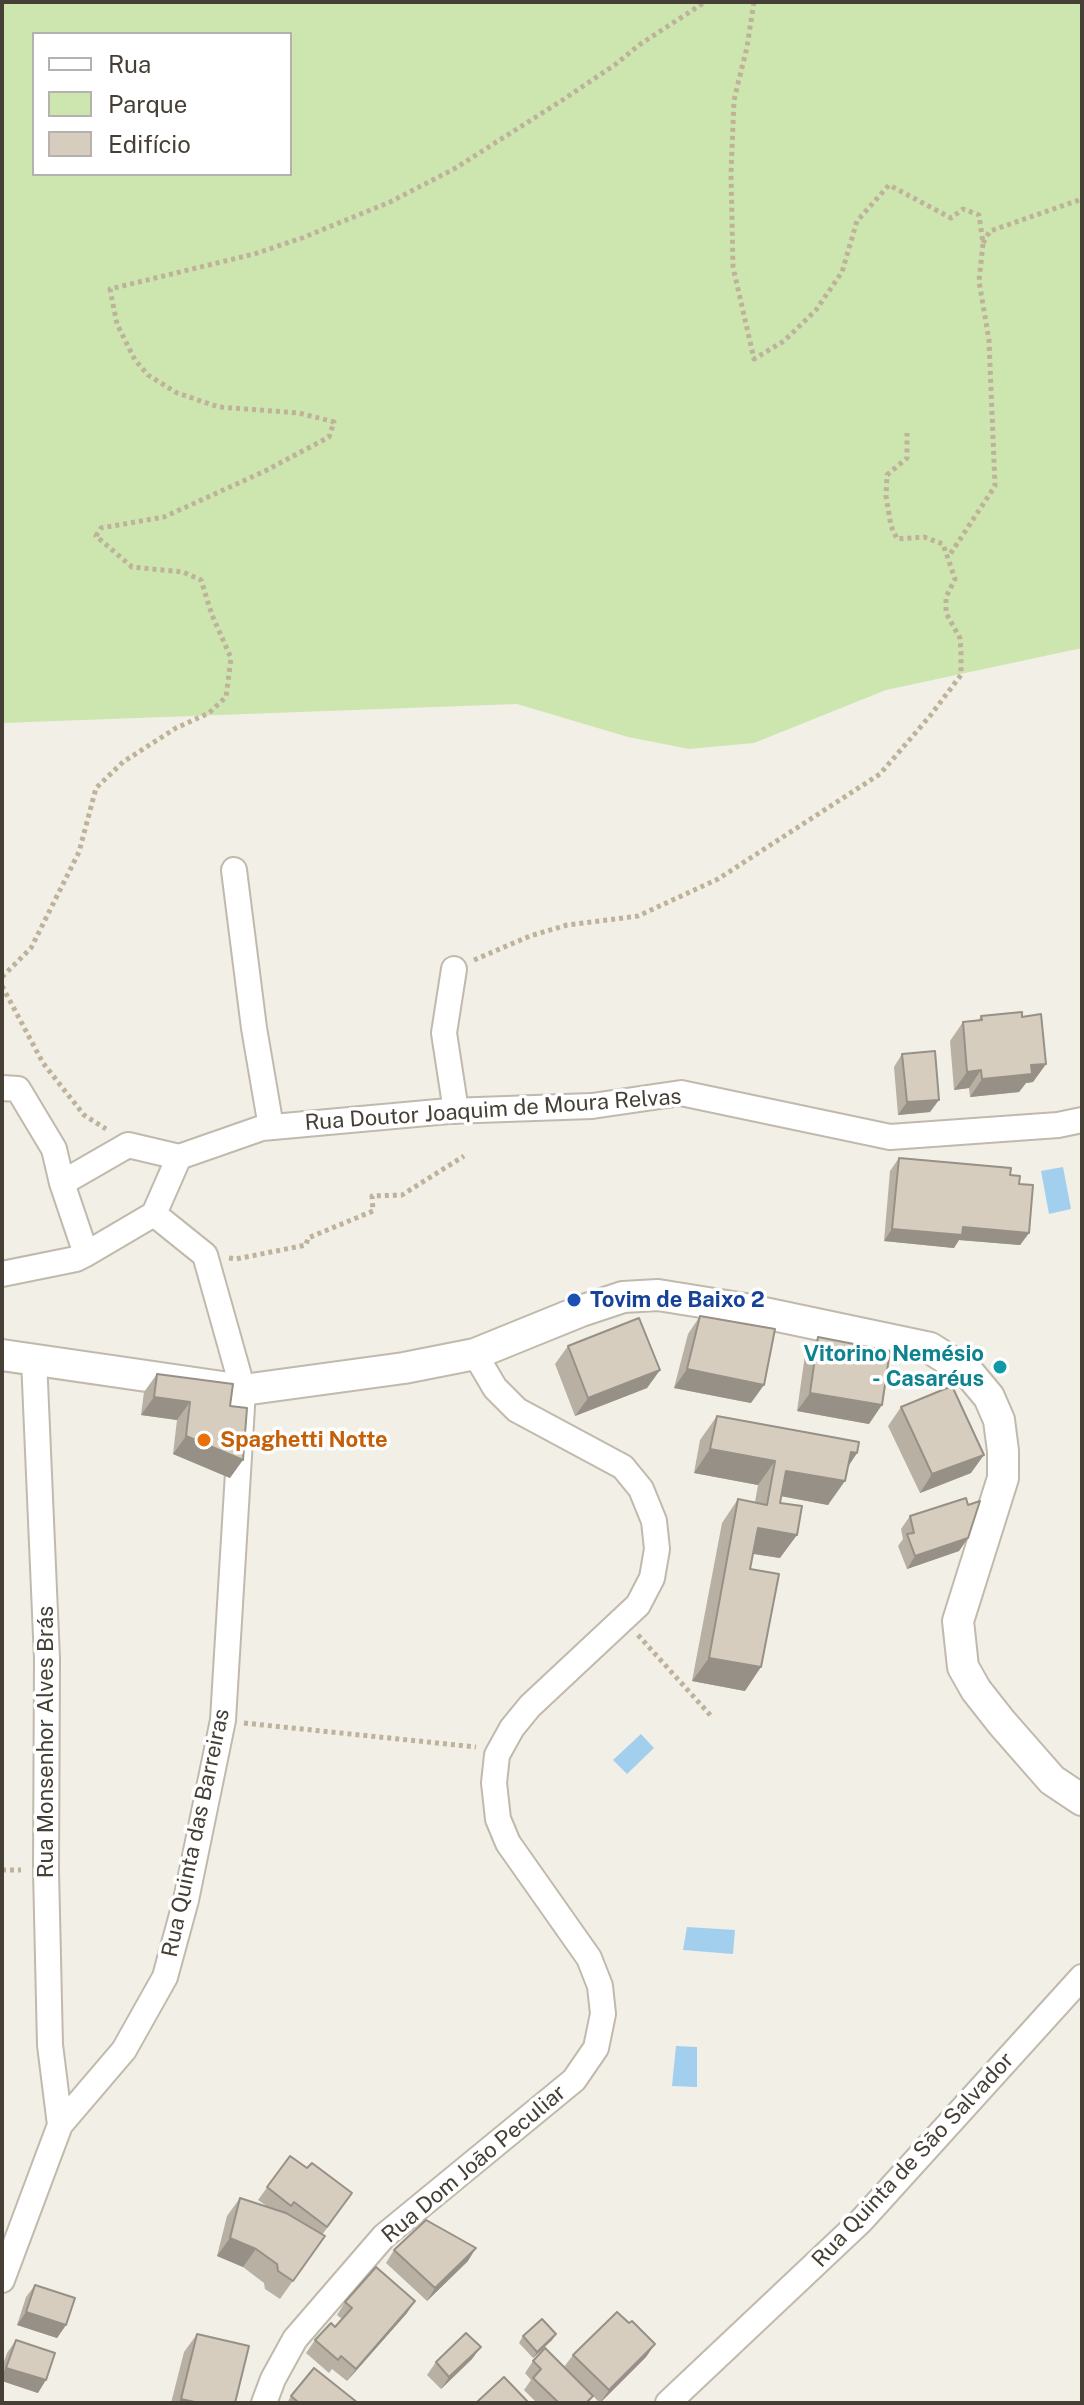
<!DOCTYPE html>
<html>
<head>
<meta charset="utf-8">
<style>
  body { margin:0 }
  #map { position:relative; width:1084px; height:2405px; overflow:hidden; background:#f2efe6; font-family:"Public Sans",sans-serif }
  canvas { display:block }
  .frame { position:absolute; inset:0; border:4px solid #453f35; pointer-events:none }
  .legend { position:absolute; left:32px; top:32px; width:260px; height:144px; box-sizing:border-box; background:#fff; border:2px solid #b5b2ae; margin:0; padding:10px 14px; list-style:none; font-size:24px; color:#453f35 }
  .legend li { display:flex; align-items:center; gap:16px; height:40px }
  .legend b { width:40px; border:2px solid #b5b2ae }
</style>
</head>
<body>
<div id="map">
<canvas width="1084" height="2405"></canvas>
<div class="frame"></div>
<ul class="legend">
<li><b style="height:10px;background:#fff"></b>Rua</li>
<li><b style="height:22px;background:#cde6b0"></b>Parque</li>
<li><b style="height:22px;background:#d7cdbf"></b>Edifício</li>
</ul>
</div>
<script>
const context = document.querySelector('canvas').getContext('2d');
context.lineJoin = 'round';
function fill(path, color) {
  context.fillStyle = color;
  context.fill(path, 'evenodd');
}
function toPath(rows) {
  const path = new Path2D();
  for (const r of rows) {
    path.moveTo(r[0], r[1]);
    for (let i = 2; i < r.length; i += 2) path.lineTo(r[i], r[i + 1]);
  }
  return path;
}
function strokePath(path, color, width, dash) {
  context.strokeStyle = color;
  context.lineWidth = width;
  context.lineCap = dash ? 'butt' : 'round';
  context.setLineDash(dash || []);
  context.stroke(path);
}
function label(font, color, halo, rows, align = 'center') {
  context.font = font + ' "Public Sans",sans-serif';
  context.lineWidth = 7;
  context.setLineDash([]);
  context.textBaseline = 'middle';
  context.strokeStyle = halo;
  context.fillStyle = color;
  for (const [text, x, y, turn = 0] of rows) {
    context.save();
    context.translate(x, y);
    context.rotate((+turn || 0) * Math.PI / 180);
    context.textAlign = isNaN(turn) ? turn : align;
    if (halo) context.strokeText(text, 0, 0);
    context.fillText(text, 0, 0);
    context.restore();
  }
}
fill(toPath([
  [2,2,1082,2,1082,648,886,690,754,743,689,749,628,737,517,704,2,723],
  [34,34,290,34,290,174,34,174]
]), '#cde6b0');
fill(toPath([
  [1063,1167,1071,1209,1049,1214,1041,1171],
  [641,1734,654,1748,627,1774,613,1760],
  [687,1927,735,1930,733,1954,683,1950],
  [676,2046,697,2047,697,2087,672,2086]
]), '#a3cfee');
const minor = toPath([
  [234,870,254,1028,271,1127],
  [454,969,444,1033,456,1111],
  [2,1088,18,1089,54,1149,62,1183,86,1254],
  [62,1183,128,1145,179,1157],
  [2,1274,76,1259,86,1254,154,1214,179,1157,262,1128,449,1111,592,1106,681,1093,890,1137,1058,1125,1082,1120],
  [34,1359,47,1659,46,1870,50,2045,60,2125],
  [2,2280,60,2125,124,2050,165,1977,186,1900,223,1720,243,1390,205,1255,154,1214],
  [264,2403,273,2379,295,2339,384,2236,574,2080,596,2048,603,2014,600,1986,589,1958,508,1843,498,1819,494,1783,497,1755,512,1728,530,1706,638,1605,652,1578,657,1549,654,1521,641,1489,623,1467,517,1410,495,1388,475,1354],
  [668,2403,861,2221,1082,1977]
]);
const tertiary = toPath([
  [2,1355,243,1390,404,1368,475,1354,581,1311,623,1297,658,1295,745,1309,930,1348,969,1373,989,1397,999,1420,1003,1451,1003,1478,958,1621,963,1667,976,1690,1002,1723,1052,1780,1082,1800]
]);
strokePath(minor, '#c1b9ac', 28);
strokePath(tertiary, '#c1b9ac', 34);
strokePath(toPath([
  [754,2,747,47,734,100,731,174,733,267,754,359,784,341,816,310,842,272,857,221,889,185,951,218,963,209,979,215,983,243,979,281,989,340,995,486,949,556],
  [983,243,990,231,1082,199],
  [474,960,530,936,567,925,638,916,718,879,880,774,930,716,961,675,961,652,960,638,946,613,946,597,955,579,943,544,924,537,897,539,891,526,886,496,887,475,907,458,907,433],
  [2,977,31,948,79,852,96,788,123,762,176,728,209,713,226,697,231,658,212,615,201,580,183,572,132,567,96,536,101,528,164,517,265,471,329,437,334,422,299,413,219,407,177,393,148,375,135,360,117,324,110,289,254,254,302,238,390,202,454,169,561,101,616,64,639,45,705,2],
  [2,986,43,1063,84,1115,106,1129],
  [229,1258,236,1259,306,1245,308,1238,373,1211,372,1196,402,1195,464,1156],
  [638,1635,712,1717],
  [244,1723,476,1747],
  [2,1870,21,1870]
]), '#bfb29a', 5, [4, 4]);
strokePath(minor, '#fff', 24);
strokePath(tertiary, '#fff', 30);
fill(toPath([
  [981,1016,1022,1017,1046,1064,1033,1082,1026,1083,1019,1092,970,1097,969,1088,954,1090,950,1041,963,1022,978,1021],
  [902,1054,930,1112,898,1115,894,1067],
  [899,1158,1010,1175,1019,1184,1029,1233,1020,1245,959,1240,954,1248,884,1241,890,1171],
  [700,1316,751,1403,674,1388,688,1334],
  [818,1337,869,1424,797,1411,805,1355],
  [568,1346,660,1370,647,1388,575,1416,555,1364],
  [157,1374,230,1406,230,1478,173,1454,177,1420,141,1415,144,1392],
  [901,1407,971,1473,920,1493,888,1426],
  [717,1416,857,1453,848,1467,828,1505,781,1496,780,1503,780,1558,753,1554,750,1569,745,1691,692,1681,722,1523,738,1499,755,1502,758,1485,694,1473,700,1440],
  [910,1516,968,1538,959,1551,907,1569,898,1546,903,1539,901,1529],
  [290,2156,307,2168,352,2193,322,2235,325,2236,280,2299,265,2289,264,2283,243,2267,217,2256,227,2216,240,2198,268,2207,258,2200],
  [394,2250,468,2261,427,2301,386,2263],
  [35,2285,66,2325,57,2338,17,2325,26,2297],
  [345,2302,407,2313,347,2381,332,2369,329,2373,306,2353,315,2340,335,2327,342,2319,337,2315],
  [197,2334,235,2403,171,2403,184,2352],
  [556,2334,552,2340,533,2358,519,2343,523,2336],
  [16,2340,38,2393,2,2381,2,2367,7,2353],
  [655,2344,646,2357,600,2403,564,2367,573,2355],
  [472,2359,441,2389,427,2375,436,2362],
  [533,2361,588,2403,537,2403,524,2390,531,2380,525,2373],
  [291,2396,358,2403,287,2403]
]), '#b9b0a4');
fill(toPath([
  [1046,1064,1033,1082,1026,1083,1019,1092,970,1097,982,1079,1031,1065],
  [981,1070,969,1088,954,1090,967,1072],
  [939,1100,930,1112,898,1115,907,1102],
  [963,1227,1029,1233,1020,1245,959,1240,954,1248,884,1241,892,1229],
  [687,1369,764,1385,751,1403,674,1388],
  [660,1370,647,1388,575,1416,588,1398],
  [810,1393,882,1405,869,1424,797,1411],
  [154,1397,190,1402,177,1420,141,1415],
  [186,1436,243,1460,230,1478,173,1454],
  [710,1449,775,1461,758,1485,694,1473],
  [851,1452,857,1453,841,1477],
  [984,1455,971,1473,920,1493,932,1474],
  [786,1471,845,1481,828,1505,770,1494],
  [758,1528,797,1535,780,1558,742,1552],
  [968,1538,959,1551,907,1569,915,1556],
  [709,1658,761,1667,745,1691,692,1681],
  [230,2238,256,2249,243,2267,217,2256],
  [476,2248,468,2261,427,2301,435,2288],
  [415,2301,407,2313,347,2381,356,2369],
  [26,2312,66,2325,57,2338,17,2325],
  [556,2334,552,2340,533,2358,537,2352],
  [655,2344,646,2357,600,2403,609,2390],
  [481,2347,472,2359,441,2389,449,2377],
  [6,2368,46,2380,38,2393,2,2381,2,2374],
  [181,2399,199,2403,178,2403]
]), '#969086');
const building = toPath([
  [1022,1012,1022,1017,1041,1014,1046,1064,1031,1065,1032,1074,982,1079,981,1070,967,1072,963,1022,982,1020,981,1016,1022,1012],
  [935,1051,939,1100,907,1102,902,1054,935,1051],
  [899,1158,1011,1168,1010,1175,1020,1176,1019,1184,1033,1185,1029,1233,963,1227,962,1235,892,1229,899,1158],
  [700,1316,775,1329,764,1385,687,1369,700,1316],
  [639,1318,660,1370,588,1398,568,1346,639,1318],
  [818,1337,890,1351,882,1405,810,1393,818,1337],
  [157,1374,233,1384,230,1406,247,1408,243,1460,186,1436,190,1402,154,1397,157,1374],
  [952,1386,984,1455,932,1474,901,1407,952,1386],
  [717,1416,859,1442,857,1453,851,1452,845,1481,786,1471,780,1503,802,1506,797,1535,758,1528,750,1569,779,1574,761,1667,709,1658,738,1499,767,1505,775,1461,710,1449,717,1416],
  [966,1498,968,1505,980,1501,968,1538,915,1556,907,1534,914,1533,910,1516,966,1498],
  [290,2156,307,2168,312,2163,352,2193,327,2227,294,2202,291,2206,267,2187,290,2156],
  [240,2198,286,2213,325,2236,293,2281,278,2271,277,2264,256,2249,230,2238,240,2198],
  [426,2220,476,2248,435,2288,394,2250,426,2220],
  [376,2267,415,2301,356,2369,341,2356,338,2360,315,2340,331,2323,335,2327,352,2308,345,2302,376,2267],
  [35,2285,75,2298,66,2325,26,2312,35,2285],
  [617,2312,629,2323,632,2321,655,2344,609,2390,573,2355,617,2312],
  [542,2319,556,2334,537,2352,523,2336,542,2319],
  [466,2333,481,2347,449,2377,436,2362,466,2333],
  [197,2334,249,2346,235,2403,199,2403,181,2399,197,2334],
  [16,2340,55,2353,46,2380,6,2368,16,2340],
  [545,2348,593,2396,586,2403,559,2403,533,2378,541,2369,533,2361,545,2348],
  [314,2368,358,2403,299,2403,291,2396,314,2368],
  [504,2377,529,2403,477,2402,504,2377]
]);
fill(building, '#d7cdbf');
strokePath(building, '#969086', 2);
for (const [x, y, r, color] of [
  [574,1300,8,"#1a4fb4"],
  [1000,1367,8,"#0f9aa8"],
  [204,1440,8,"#e8710a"]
]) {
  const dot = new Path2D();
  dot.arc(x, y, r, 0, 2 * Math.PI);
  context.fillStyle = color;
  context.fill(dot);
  strokePath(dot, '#fff', 3);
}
label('22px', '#453f35', '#fff', [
  ["Rua Doutor Joaquim de Moura Relvas",493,1110,-4],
  ["Rua Monsenhor Alves Brás",46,1742,-90],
  ["Rua Quinta das Barreiras",196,1833,-78],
  ["Rua Quinta de São Salvador",913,2160,-47],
  ["Rua Dom João Peculiar",474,2164,-40]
]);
label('bold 22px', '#164399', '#fff', [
  ["Tovim de Baixo 2",590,1300]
], 'left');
label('bold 22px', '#0d838f', '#fff', [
  ["Vitorino Nemésio",984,1354],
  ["- Casaréus",984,1379]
], 'right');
label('bold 22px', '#c56008', '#fff', [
  ["Spaghetti Notte",220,1440]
], 'left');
</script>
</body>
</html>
